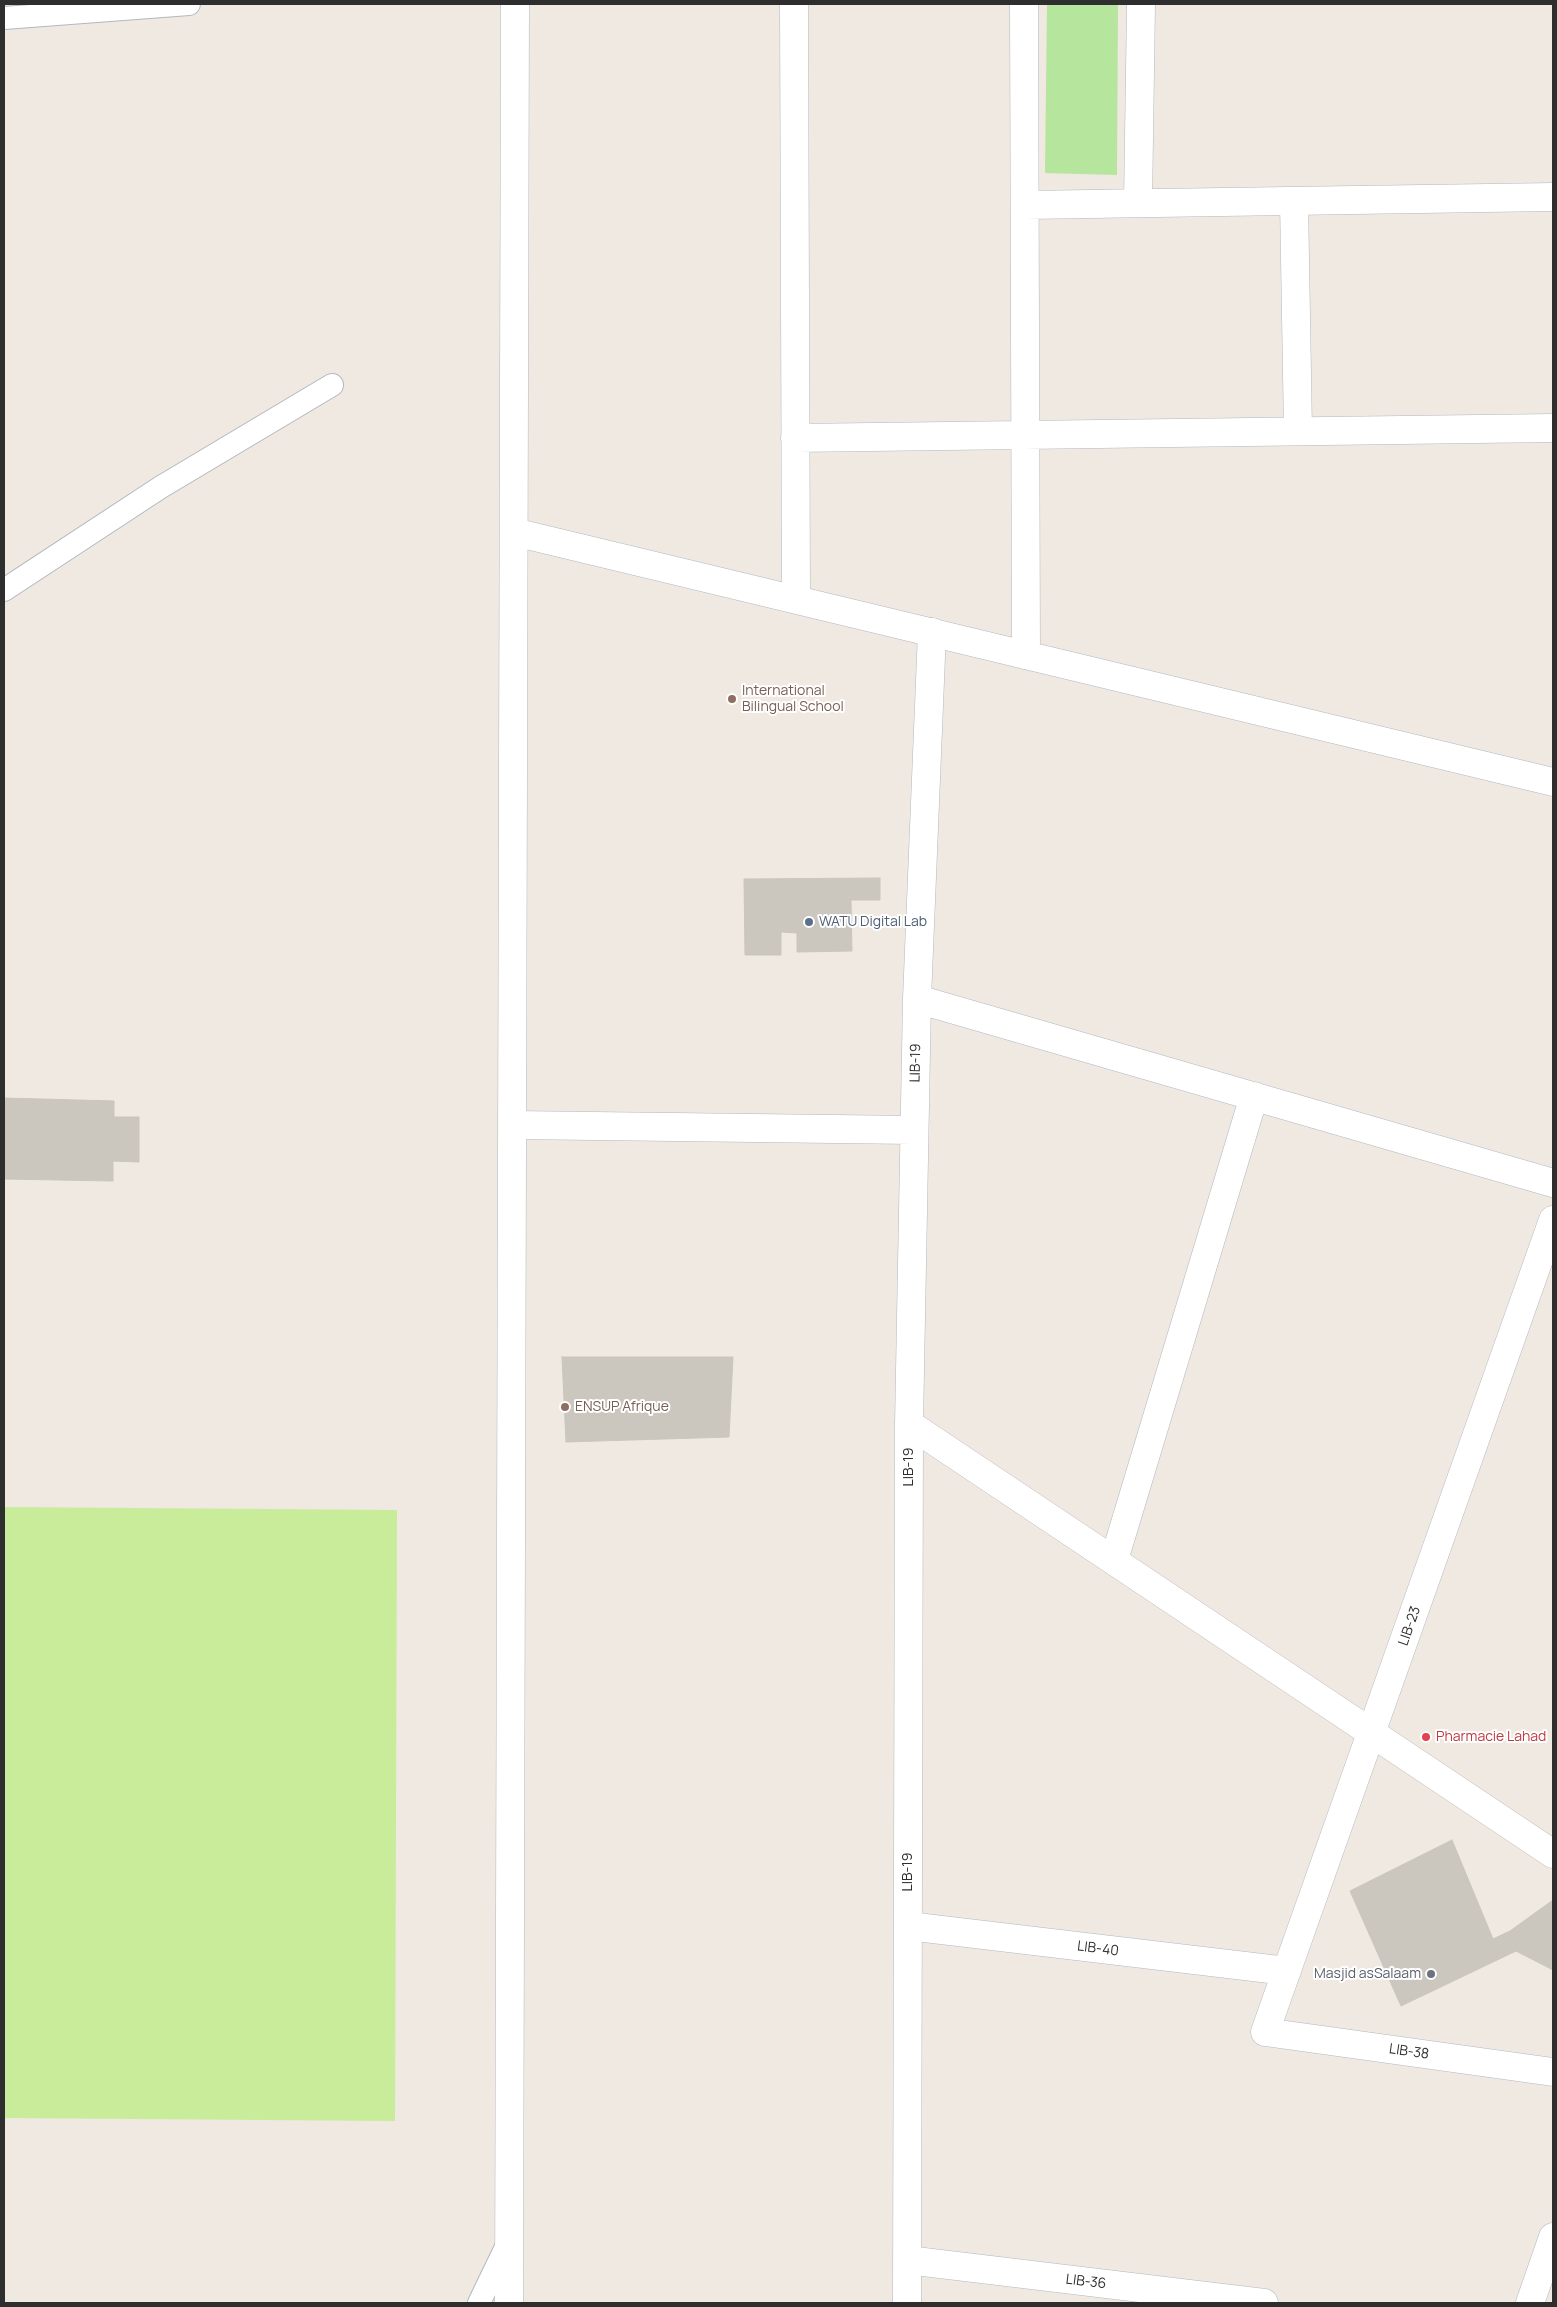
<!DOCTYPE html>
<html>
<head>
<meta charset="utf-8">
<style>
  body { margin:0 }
  #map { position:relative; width:1557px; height:2307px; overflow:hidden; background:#efe9e1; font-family:Manrope,sans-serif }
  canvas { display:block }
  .frame { position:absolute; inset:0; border:5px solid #2e2e2e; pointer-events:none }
</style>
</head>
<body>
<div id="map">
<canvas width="1557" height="2307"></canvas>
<div class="frame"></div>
</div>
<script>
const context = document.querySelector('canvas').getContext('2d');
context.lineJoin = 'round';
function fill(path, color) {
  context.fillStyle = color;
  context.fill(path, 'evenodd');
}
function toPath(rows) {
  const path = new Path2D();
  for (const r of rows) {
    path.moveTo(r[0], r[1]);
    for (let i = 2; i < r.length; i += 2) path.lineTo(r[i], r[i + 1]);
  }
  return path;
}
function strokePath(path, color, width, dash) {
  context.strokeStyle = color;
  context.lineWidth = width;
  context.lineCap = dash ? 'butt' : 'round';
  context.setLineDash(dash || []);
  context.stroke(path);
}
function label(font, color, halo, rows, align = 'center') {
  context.font = font + ' Manrope,sans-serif';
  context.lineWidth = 4;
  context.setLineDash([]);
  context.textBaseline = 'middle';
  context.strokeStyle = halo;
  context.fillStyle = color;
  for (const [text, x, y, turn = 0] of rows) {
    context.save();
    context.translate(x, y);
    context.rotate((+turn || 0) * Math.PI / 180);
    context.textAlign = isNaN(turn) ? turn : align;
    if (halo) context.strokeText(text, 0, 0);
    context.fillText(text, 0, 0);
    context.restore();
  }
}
fill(toPath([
  [1047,4,1118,4,1117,175,1045,173]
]), '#b6e59e');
fill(toPath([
  [4,1507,397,1510,395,2121,4,2118]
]), '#c9ec9a');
const building = toPath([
  [880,878,880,900,851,900,852,951,797,952,797,933,781,932,781,955,745,955,744,879,880,878],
  [4,1098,114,1101,114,1117,139,1117,139,1162,113,1161,113,1181,4,1179,4,1098],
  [562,1357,733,1357,729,1437,566,1442,562,1357],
  [1452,1840,1493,1939,1510,1931,1553,1900,1553,1970,1516,1951,1401,2006,1350,1891,1452,1840]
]);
fill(building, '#cbc7bf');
strokePath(building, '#cbc5ba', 1);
const lane = toPath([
  [4,18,189,4],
  [4,590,161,487,332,385],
  [479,2303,508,2243]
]);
const street = toPath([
  [794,4,796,599],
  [1024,4,1026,655],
  [1294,201,1298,431],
  [1138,203,1141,4],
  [1025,205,1553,197],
  [795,438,1553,428],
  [917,999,1553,1183],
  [513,1125,914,1130],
  [1553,1220,1265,2032,1553,2072],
  [909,1424,1553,1854],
  [1114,1560,1254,1096],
  [908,1926,1287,1971],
  [907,2260,1264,2303],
  [907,2303,909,1424,917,999,932,632],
  [1530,2303,1553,2237]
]);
const secondary = toPath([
  [514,532,1553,782],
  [509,2303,515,4]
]);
strokePath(lane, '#b4b7c1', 24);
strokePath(street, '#b4b7c1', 29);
strokePath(secondary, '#b4b7c1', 29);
strokePath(lane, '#fff', 22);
strokePath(street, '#fff', 28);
strokePath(secondary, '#fff', 28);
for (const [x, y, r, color] of [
  [732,699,5,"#8d6e63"],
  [809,922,5,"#5c6f8a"],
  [565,1407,5,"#8d6e63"],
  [1426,1737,5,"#e0444e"],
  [1431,1974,5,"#6b7280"]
]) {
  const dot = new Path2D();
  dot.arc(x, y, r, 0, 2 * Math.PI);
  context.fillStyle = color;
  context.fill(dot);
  strokePath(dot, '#fff', 2);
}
label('14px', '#785e54', '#fff', [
  ["International",742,691],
  ["Bilingual School",742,707],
  ["ENSUP Afrique",575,1407]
], 'left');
label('14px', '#4e5e75', '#fff', [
  ["WATU Digital Lab",819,922]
], 'left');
label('14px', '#2e2e2e', '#fff', [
  ["LIB-19",916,1063,-89],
  ["LIB-19",909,1467,-90],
  ["LIB-23",1410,1626,-71],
  ["LIB-19",908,1872,-90],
  ["LIB-40",1098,1949,7],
  ["LIB-38",1409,2052,8],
  ["LIB-36",1086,2282,7]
]);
label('14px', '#be3a42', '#fff', [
  ["Pharmacie Lahad",1436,1737]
], 'left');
label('14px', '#5b616d', '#fff', [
  ["Masjid asSalaam",1421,1974]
], 'right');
</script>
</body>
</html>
